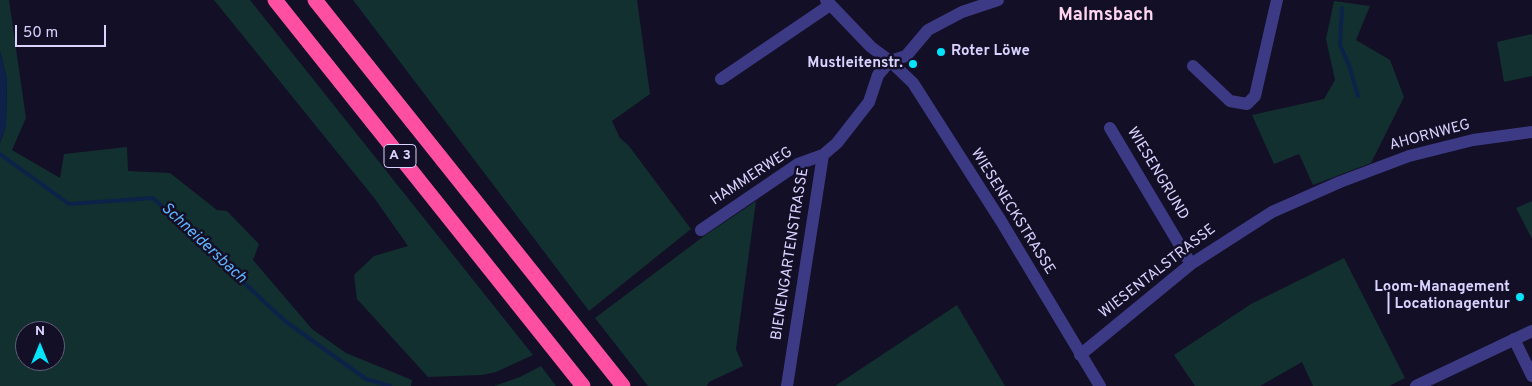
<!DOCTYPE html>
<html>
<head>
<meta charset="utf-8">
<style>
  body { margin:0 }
  #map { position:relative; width:1532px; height:386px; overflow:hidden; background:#130f26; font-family:Overpass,sans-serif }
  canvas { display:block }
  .north { position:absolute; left:15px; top:321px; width:50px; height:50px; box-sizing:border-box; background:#130f26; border:1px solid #625e7d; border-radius:50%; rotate:0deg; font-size:14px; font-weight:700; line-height:20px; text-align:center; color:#d9d4ff }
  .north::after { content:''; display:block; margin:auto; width:18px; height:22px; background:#00e5ff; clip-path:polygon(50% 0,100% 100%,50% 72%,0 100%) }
  .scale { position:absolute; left:15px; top:25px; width:91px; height:22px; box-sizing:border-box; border:2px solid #d9d4ff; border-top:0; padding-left:6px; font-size:15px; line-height:18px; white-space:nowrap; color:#d9d4ff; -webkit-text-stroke:4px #130f26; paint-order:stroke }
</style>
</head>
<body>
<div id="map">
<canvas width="1532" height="386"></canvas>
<div class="north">N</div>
<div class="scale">50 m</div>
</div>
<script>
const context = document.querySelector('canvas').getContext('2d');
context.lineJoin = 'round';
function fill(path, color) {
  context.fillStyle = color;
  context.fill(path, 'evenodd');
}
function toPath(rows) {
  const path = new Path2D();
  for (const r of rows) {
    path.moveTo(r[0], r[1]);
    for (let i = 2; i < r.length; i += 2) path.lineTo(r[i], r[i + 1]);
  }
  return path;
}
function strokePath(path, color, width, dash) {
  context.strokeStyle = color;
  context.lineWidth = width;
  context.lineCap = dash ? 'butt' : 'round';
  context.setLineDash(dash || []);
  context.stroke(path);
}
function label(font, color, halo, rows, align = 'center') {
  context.font = font + ' Overpass,sans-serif';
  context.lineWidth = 5;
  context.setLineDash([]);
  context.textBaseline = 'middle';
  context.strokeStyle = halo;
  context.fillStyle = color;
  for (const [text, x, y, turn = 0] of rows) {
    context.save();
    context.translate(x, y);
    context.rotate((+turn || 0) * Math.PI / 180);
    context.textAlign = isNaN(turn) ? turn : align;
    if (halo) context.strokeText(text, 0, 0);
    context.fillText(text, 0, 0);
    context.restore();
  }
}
fill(toPath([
  [0,0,9,0,26,118,12,150,60,178,64,154,127,147,128,171,170,173,217,210,227,211,259,244,253,260,312,329,346,353,412,380,411,386,0,386,0,143,6,126,7,79,0,51],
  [25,331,55,331,55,361,25,361],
  [214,0,250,0,533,355,496,372,482,375,428,377,357,299,354,275,374,256,408,246,375,199],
  [353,0,637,0,650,94,612,121,620,138,629,146,691,229,589,311],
  [1334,1,1370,6,1356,40,1390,60,1404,97,1371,163,1313,185,1299,154,1274,164,1252,115,1324,99,1335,80,1326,39],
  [1532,34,1532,76,1504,82,1497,42],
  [756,201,736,349,743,366,709,382,707,386,648,386,595,318,704,236],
  [1532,201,1532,239,1516,208],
  [1344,258,1405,378,1389,386,1313,386,1302,362,1260,386,1195,386,1174,355,1251,304],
  [957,305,1005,386,835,386],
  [541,366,556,386,494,386,520,377]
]), '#12302f');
fill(toPath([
  [0,51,7,79,6,126,0,143]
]), '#0c2248');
strokePath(toPath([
  [1342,8,1340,45,1349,65,1358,96],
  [0,154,69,204,153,198,285,321,366,379,390,386]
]), '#0c2248', 4);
strokePath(toPath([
  [826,0,871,47,890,61,913,83,1001,221,1100,386],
  [890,61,906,56,928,30,962,12,998,0],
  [1193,66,1230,101,1247,104,1255,96,1277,0],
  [721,79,830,5],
  [1110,128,1191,264],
  [701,230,798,164,823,155,837,143,869,102,878,75,890,61],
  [1514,339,1532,376],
  [1080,355,1191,264,1272,212,1340,182,1409,156,1473,140,1532,132],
  [787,386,823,155],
  [1416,386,1532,331]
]), '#3d3a85', 12);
strokePath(toPath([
  [275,0,583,386],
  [315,0,623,386]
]), '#ff4fa3', 15);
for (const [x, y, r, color] of [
  [941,52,5,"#00e5ff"],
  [913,64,5,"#00e5ff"],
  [1520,297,5,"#00e5ff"]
]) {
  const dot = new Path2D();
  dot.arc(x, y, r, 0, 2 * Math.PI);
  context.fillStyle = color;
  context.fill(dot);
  strokePath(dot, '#130f26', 2);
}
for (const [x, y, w] of [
  [400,156,32]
]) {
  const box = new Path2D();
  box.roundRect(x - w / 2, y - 11.5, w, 23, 4);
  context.fillStyle = '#130f26';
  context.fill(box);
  strokePath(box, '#d9d4ff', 1);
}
label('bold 14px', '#d9d4ff', null, [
  ["A 3",400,156]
]);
label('bold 15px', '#d9d4ff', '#130f26', [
  ["Roter Löwe",951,52,"left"],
  ["Mustleitenstr.",903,64],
  ["Loom-Management",1510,288],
  ["| Locationagentur",1510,305]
], 'right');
label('15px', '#d9d4ff', '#130f26', [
  ["AHORNWEG",1430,136,-15],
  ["WIESENGRUND",1157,174,59],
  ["HAMMERWEG",752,177,-33],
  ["WIESENECKSTRASSE",1012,212,58],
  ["BIENENGARTENSTRASSE",791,254,-81],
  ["WIESENTALSTRASSE",1158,272,-38]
]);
label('italic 16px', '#62b6ff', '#130f26', [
  ["Schneidersbach",203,244,43]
]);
label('bold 18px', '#ffd6f0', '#130f26', [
  ["Malmsbach",1106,16]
]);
</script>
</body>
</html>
